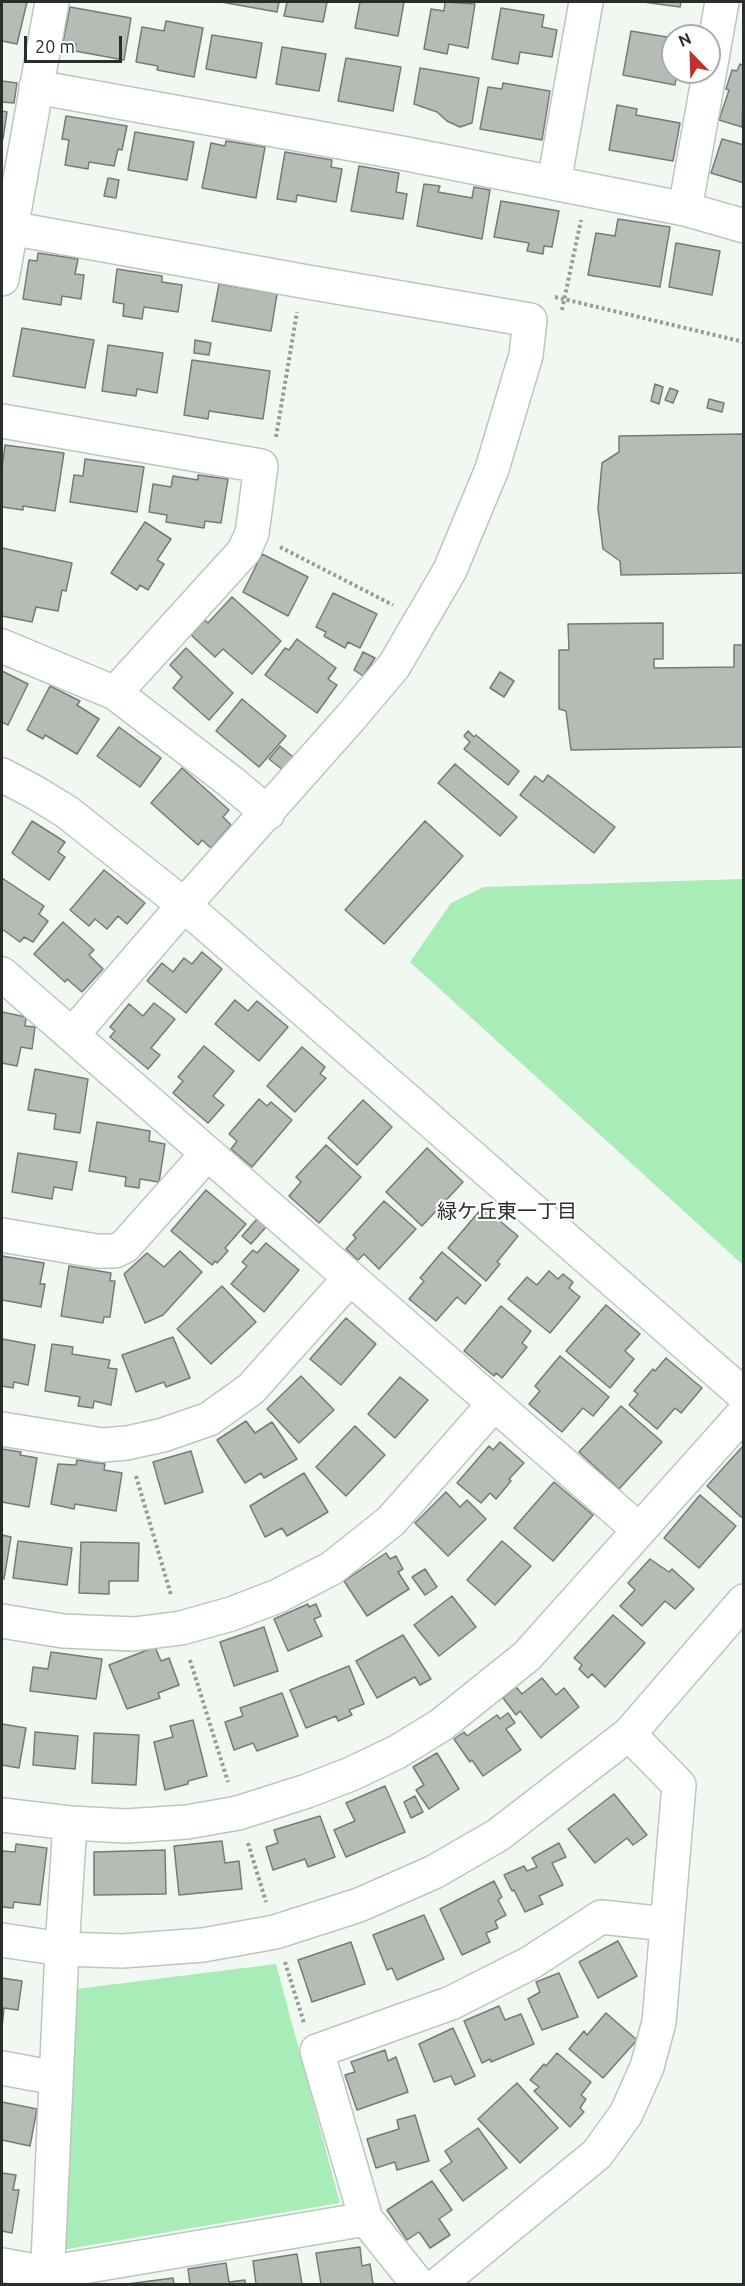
<!DOCTYPE html>
<html>
<head>
<meta charset="utf-8">
<style>
  body { margin:0 }
  #map { position:relative; width:745px; height:2286px; overflow:hidden; background:#f1f8f2; font-family:Ubuntu,sans-serif }
  canvas { display:block }
  .frame { position:absolute; inset:0; border:3px solid #2a2d2a; pointer-events:none }
  .north { position:absolute; left:661px; top:24px; width:60px; height:60px; box-sizing:border-box; background:#fff; border:2px solid #aaabaa; border-radius:50%; rotate:337deg; font-size:16px; font-weight:700; line-height:24px; text-align:center; color:#2a2d2a }
  .north::after { content:''; display:block; margin:auto; width:21px; height:27px; background:#c0322b; clip-path:polygon(50% 0,100% 100%,50% 72%,0 100%) }
  .scale { position:absolute; left:24px; top:36px; width:98px; height:27px; box-sizing:border-box; border:3px solid #2a2d2a; border-top:0; padding-left:8px; font-size:18px; line-height:21px; white-space:nowrap; color:#2a2d2a; -webkit-text-stroke:4px #fff; paint-order:stroke }
</style>
</head>
<body>
<div id="map">
<canvas width="745" height="2286"></canvas>
<div class="frame"></div>
<div class="north">N</div>
<div class="scale">20 m</div>
</div>
<script>
const context = document.querySelector('canvas').getContext('2d');
context.lineJoin = 'round';
function fill(path, color) {
  context.fillStyle = color;
  context.fill(path, 'evenodd');
}
function toPath(rows) {
  const path = new Path2D();
  for (const r of rows) {
    path.moveTo(r[0], r[1]);
    for (let i = 2; i < r.length; i += 2) path.lineTo(r[i], r[i + 1]);
  }
  return path;
}
function strokePath(path, color, width, dash) {
  context.strokeStyle = color;
  context.lineWidth = width;
  context.lineCap = dash ? 'butt' : 'round';
  context.setLineDash(dash || []);
  context.stroke(path);
}
function label(font, color, halo, rows, align = 'center') {
  context.font = font + ' Ubuntu,"Noto Sans JP",sans-serif';
  context.lineWidth = 4.5;
  context.setLineDash([]);
  context.textBaseline = 'middle';
  context.strokeStyle = halo;
  context.fillStyle = color;
  for (const [text, x, y, turn = 0] of rows) {
    context.save();
    context.translate(x, y);
    context.rotate((+turn || 0) * Math.PI / 180);
    context.textAlign = isNaN(turn) ? turn : align;
    if (halo) context.strokeText(text, 0, 0);
    context.fillText(text, 0, 0);
    context.restore();
  }
}
fill(toPath([
  [743,879,744,879,743,1265,410,962,451,903,484,887],
  [276,1964,340,2203,62,2250,76,1989]
]), '#a8edb7');
const building = toPath([
  [2,2,27,2,17,44,2,41,2,2],
  [221,2,279,2,277,12,221,2],
  [287,2,327,2,323,22,284,16,287,2],
  [360,2,404,2,398,36,355,28,360,2],
  [445,2,475,4,468,48,449,44,447,54,424,49,431,9,444,11,445,2],
  [643,2,681,2,680,7,643,2],
  [70,7,131,18,124,60,75,51,76,44,63,42,70,7],
  [501,8,544,15,542,27,557,30,552,57,520,52,518,64,492,59,501,8],
  [166,21,203,28,194,77,157,70,158,66,136,62,142,27,164,31,166,21],
  [631,31,673,38,673,72,677,72,675,85,623,75,631,31],
  [212,35,262,43,256,78,206,69,212,35],
  [282,47,326,54,319,91,276,84,282,47],
  [346,58,401,67,393,111,338,101,346,58],
  [740,64,744,66,742,127,719,120,729,90,726,89,732,70,737,71,740,64],
  [420,68,479,78,472,123,460,127,447,121,437,112,414,104,420,68],
  [2,81,17,83,14,103,2,102,2,81],
  [503,83,550,91,542,140,480,129,488,87,502,89,503,83],
  [617,105,637,109,636,115,680,123,673,161,609,150,617,105],
  [2,111,7,112,3,139,2,139,2,111],
  [66,116,127,126,122,150,118,149,114,166,89,162,88,169,65,165,69,140,62,139,66,116],
  [135,132,194,142,187,180,128,170,135,132],
  [722,139,744,145,744,183,711,173,722,139],
  [226,141,265,147,256,198,202,188,211,143,225,146,226,141],
  [285,152,332,160,331,167,342,169,336,202,297,195,296,202,277,199,285,152],
  [359,166,399,173,396,192,407,194,403,219,351,211,359,166],
  [108,178,119,180,116,198,104,196,108,178],
  [424,184,440,186,438,192,472,198,474,187,490,190,482,239,417,226,424,184],
  [501,201,559,211,552,247,544,246,543,254,527,251,529,243,494,237,501,201],
  [618,219,670,227,660,287,588,275,596,233,615,236,618,219],
  [676,243,720,251,712,295,669,287,676,243],
  [38,253,78,259,75,274,84,275,81,299,62,296,61,305,23,299,29,260,37,261,38,253],
  [117,269,162,276,162,282,182,285,178,312,144,307,142,319,123,316,124,304,113,302,117,269],
  [219,284,277,294,271,331,212,321,219,284],
  [22,328,94,340,85,388,13,376,22,328],
  [195,340,211,343,209,355,194,353,195,340],
  [108,345,163,353,157,393,137,389,136,396,102,391,108,345],
  [192,360,270,371,263,419,209,411,208,419,184,415,192,360],
  [655,384,663,387,659,404,651,401,655,384],
  [670,388,678,391,673,403,665,400,670,388],
  [709,399,724,403,722,412,707,408,709,399],
  [744,434,744,573,621,575,620,561,603,549,598,508,602,463,619,452,619,436,744,434],
  [5,445,64,453,55,511,23,506,23,510,2,507,2,468,5,445],
  [85,459,144,467,137,512,70,502,74,475,83,476,85,459],
  [198,475,228,479,221,523,205,521,204,528,166,522,167,515,149,512,153,484,171,487,173,476,198,480,198,475],
  [145,522,171,539,157,560,164,564,148,590,140,585,137,590,111,573,145,522],
  [2,548,72,563,66,591,62,590,58,611,36,607,32,622,2,616,2,548],
  [262,554,308,577,288,616,243,592,262,554],
  [333,593,377,614,360,648,348,642,345,648,324,636,326,632,316,627,333,593],
  [232,597,281,641,252,674,223,649,215,657,191,635,205,620,208,623,232,597],
  [663,623,663,659,654,659,654,668,734,667,734,645,744,645,744,747,571,750,566,711,559,709,559,650,569,650,568,624,663,623],
  [297,639,336,668,328,679,337,685,317,713,265,675,285,648,289,650,297,639],
  [186,648,233,693,209,720,173,688,182,677,170,665,186,648],
  [363,652,375,658,363,676,354,670,363,652],
  [2,671,28,684,8,725,2,722,2,671],
  [500,672,514,681,504,697,490,688,500,672],
  [50,686,80,701,77,705,99,719,77,754,45,735,43,739,27,730,50,686],
  [242,699,286,736,259,767,216,731,242,699],
  [119,727,161,758,140,787,97,756,119,727],
  [468,731,474,737,476,735,519,771,508,785,464,749,470,742,464,736,468,731],
  [280,746,293,757,283,770,269,759,280,746],
  [455,764,517,817,500,836,438,783,455,764],
  [182,768,229,810,223,817,231,825,211,848,202,840,198,845,151,803,182,768],
  [548,775,615,827,594,853,520,795,535,776,543,782,548,775],
  [32,821,65,842,58,852,65,857,49,880,12,853,32,821],
  [425,821,463,856,384,944,345,910,425,821],
  [104,870,145,903,127,924,118,916,107,929,95,919,89,926,70,910,104,870],
  [2,878,44,906,39,914,48,921,33,942,24,937,20,942,2,929,2,878],
  [63,922,94,950,89,955,103,969,82,992,67,979,65,982,34,954,63,922],
  [202,952,222,969,186,1013,147,981,162,963,173,972,184,958,192,964,202,952],
  [235,1000,248,1011,257,1001,288,1027,259,1061,215,1024,235,1000],
  [154,1003,175,1019,151,1048,160,1055,148,1069,110,1037,115,1031,110,1027,129,1004,143,1016,154,1003],
  [2,1012,26,1017,25,1026,35,1027,32,1049,21,1047,17,1066,2,1063,2,1012],
  [204,1046,234,1071,213,1096,224,1105,208,1123,173,1093,183,1081,178,1077,204,1046],
  [302,1047,325,1067,320,1074,326,1078,295,1112,267,1086,302,1047],
  [35,1069,88,1079,80,1133,54,1129,56,1114,28,1110,35,1069],
  [259,1099,267,1106,271,1102,292,1120,252,1167,231,1149,237,1141,229,1134,259,1099],
  [363,1100,392,1127,357,1165,328,1138,363,1100],
  [97,1122,150,1131,149,1141,165,1144,159,1182,140,1179,139,1188,125,1186,126,1177,89,1171,97,1122],
  [326,1145,361,1177,319,1223,289,1196,301,1182,296,1177,326,1145],
  [427,1148,463,1182,422,1226,386,1192,427,1148],
  [18,1153,77,1162,72,1190,54,1187,52,1199,12,1192,18,1153],
  [206,1190,246,1224,225,1248,228,1251,217,1263,215,1261,212,1265,171,1231,206,1190],
  [384,1201,416,1229,379,1269,364,1254,358,1260,346,1249,356,1238,353,1235,384,1201],
  [483,1207,518,1236,497,1262,500,1264,486,1281,448,1248,483,1207],
  [257,1219,266,1227,251,1244,242,1236,257,1219],
  [266,1243,299,1270,264,1312,231,1284,247,1266,242,1262,253,1250,257,1253,266,1243],
  [180,1251,202,1272,163,1315,145,1323,124,1274,147,1253,164,1267,180,1251],
  [442,1252,481,1285,465,1304,457,1297,436,1321,409,1299,424,1281,420,1278,442,1252],
  [2,1256,44,1263,40,1284,45,1284,41,1307,2,1300,2,1256],
  [69,1266,111,1273,110,1281,115,1281,110,1317,104,1317,103,1323,61,1316,69,1266],
  [549,1271,558,1279,563,1274,573,1282,569,1288,580,1297,550,1333,508,1299,527,1277,537,1285,549,1271],
  [222,1286,256,1322,211,1364,177,1329,222,1286],
  [606,1305,640,1334,625,1351,634,1359,610,1388,566,1351,606,1305],
  [501,1306,531,1331,522,1343,527,1347,502,1378,496,1373,494,1376,464,1351,501,1306],
  [346,1318,376,1344,341,1385,310,1359,346,1318],
  [173,1337,190,1378,166,1387,164,1382,136,1392,122,1355,173,1337],
  [2,1339,35,1345,28,1385,14,1382,13,1388,2,1386,2,1339],
  [52,1344,73,1347,72,1354,110,1360,108,1368,117,1369,111,1405,94,1401,93,1408,78,1406,80,1397,45,1391,52,1344],
  [560,1356,609,1397,593,1416,583,1408,562,1432,529,1404,540,1391,535,1386,560,1356],
  [666,1358,702,1388,681,1413,675,1408,657,1429,629,1405,638,1394,634,1391,653,1369,655,1371,666,1358],
  [301,1376,334,1410,299,1443,267,1409,301,1376],
  [400,1377,428,1400,395,1438,368,1414,400,1377],
  [621,1406,662,1442,619,1489,579,1452,621,1406],
  [246,1421,255,1433,272,1422,297,1459,264,1478,261,1473,245,1483,217,1440,246,1421],
  [355,1426,385,1455,346,1496,316,1467,355,1426],
  [500,1442,524,1463,509,1479,511,1481,496,1499,490,1493,481,1503,457,1483,489,1446,493,1450,500,1442],
  [743,1446,744,1515,741,1517,707,1486,743,1446],
  [2,1449,21,1452,20,1455,37,1458,29,1507,2,1502,2,1449],
  [191,1451,203,1492,165,1504,153,1462,191,1451],
  [77,1460,105,1464,104,1470,122,1473,116,1511,75,1504,74,1509,51,1504,58,1464,76,1465,77,1460],
  [304,1473,328,1512,287,1536,282,1528,265,1537,250,1506,304,1473],
  [554,1482,593,1515,553,1561,514,1528,554,1482],
  [446,1492,460,1507,467,1500,486,1519,448,1556,415,1523,446,1492],
  [700,1495,736,1526,699,1568,664,1538,700,1495],
  [2,1535,11,1537,4,1579,2,1578,2,1535],
  [18,1541,72,1548,67,1585,13,1578,18,1541],
  [502,1541,531,1566,495,1605,467,1580,502,1541],
  [81,1542,139,1543,138,1581,109,1581,109,1594,79,1593,81,1542],
  [386,1553,390,1559,396,1556,403,1569,398,1572,409,1589,367,1616,344,1581,386,1553],
  [650,1559,669,1572,672,1569,694,1589,675,1609,665,1601,642,1626,620,1606,635,1590,628,1583,650,1559],
  [425,1569,437,1587,425,1595,412,1577,425,1569],
  [452,1596,476,1627,439,1656,414,1625,452,1596],
  [308,1604,309,1607,316,1604,321,1616,314,1619,322,1636,288,1651,274,1619,308,1604],
  [613,1615,645,1643,605,1687,592,1674,588,1678,579,1669,582,1665,574,1658,613,1615],
  [264,1627,278,1671,234,1686,220,1642,264,1627],
  [403,1635,431,1679,420,1685,415,1677,377,1698,356,1661,403,1635],
  [155,1647,161,1661,169,1658,179,1685,158,1693,160,1698,127,1709,109,1665,155,1647],
  [51,1652,102,1659,96,1699,30,1691,33,1667,48,1669,51,1652],
  [349,1666,364,1704,349,1710,352,1715,338,1721,336,1716,306,1728,290,1690,349,1666],
  [542,1678,556,1695,564,1688,579,1707,541,1738,520,1711,516,1715,503,1698,516,1687,522,1694,542,1678],
  [282,1693,298,1736,257,1751,253,1743,234,1750,225,1722,243,1716,240,1708,282,1693],
  [508,1713,515,1723,506,1729,521,1750,483,1776,472,1760,470,1762,454,1739,464,1732,467,1736,497,1715,500,1719,508,1713],
  [193,1720,207,1776,188,1781,188,1784,165,1790,154,1742,173,1737,170,1726,193,1720],
  [2,1724,26,1728,19,1768,2,1765,2,1724],
  [35,1732,78,1736,75,1769,33,1765,35,1732],
  [94,1733,139,1735,136,1785,92,1783,94,1733],
  [437,1753,459,1789,429,1809,416,1790,424,1785,413,1767,437,1753],
  [385,1786,405,1832,346,1857,334,1830,355,1821,346,1803,385,1786],
  [614,1794,647,1835,633,1845,627,1838,595,1863,568,1829,614,1794],
  [415,1796,423,1812,411,1818,404,1802,415,1796],
  [320,1816,335,1857,308,1867,305,1859,273,1870,266,1847,278,1843,274,1830,320,1816],
  [222,1841,225,1863,239,1861,242,1889,179,1895,174,1846,222,1841],
  [559,1843,566,1857,552,1863,563,1885,539,1896,543,1904,525,1912,514,1890,512,1891,504,1875,524,1866,527,1871,537,1867,532,1858,559,1843],
  [16,1844,47,1848,40,1905,14,1902,13,1908,2,1907,2,1851,15,1852,16,1844],
  [165,1850,166,1894,94,1895,94,1852,165,1850],
  [494,1881,502,1897,498,1900,506,1915,495,1921,498,1928,486,1933,490,1942,462,1955,440,1909,494,1881],
  [424,1915,444,1959,397,1980,392,1968,387,1970,373,1935,424,1915],
  [618,1941,637,1976,598,1998,579,1962,618,1941],
  [351,1942,365,1984,312,2002,298,1960,351,1942],
  [559,1973,578,2017,542,2030,528,1999,540,1992,536,1982,559,1973],
  [2,1978,22,1981,18,2010,4,2008,2,2027,2,1978],
  [499,2006,505,2020,521,2014,534,2044,491,2062,490,2059,482,2063,464,2021,499,2006],
  [606,2013,637,2040,603,2078,569,2049,584,2031,587,2035,606,2013],
  [453,2028,475,2076,455,2085,451,2076,434,2082,419,2044,453,2028],
  [385,2050,388,2061,396,2057,408,2092,357,2110,345,2075,355,2072,351,2062,385,2050],
  [557,2053,591,2082,581,2095,586,2099,580,2108,584,2112,570,2127,534,2091,539,2087,530,2080,544,2064,546,2066,557,2053],
  [517,2083,558,2128,520,2163,478,2119,517,2083],
  [2,2102,37,2109,30,2146,2,2140,2,2102],
  [415,2115,429,2161,397,2170,395,2162,376,2168,367,2139,399,2129,397,2120,415,2115],
  [478,2128,507,2168,463,2201,440,2170,452,2162,445,2151,478,2128],
  [2,2173,16,2175,13,2190,19,2190,12,2233,2,2231,2,2173],
  [432,2181,452,2210,439,2219,450,2235,430,2248,419,2232,407,2240,387,2210,432,2181],
  [360,2247,362,2266,370,2264,373,2284,321,2284,316,2253,360,2247],
  [297,2254,302,2284,256,2284,253,2261,297,2254],
  [226,2263,229,2282,245,2280,245,2284,190,2284,188,2269,226,2263],
  [173,2278,174,2284,127,2284,173,2278]
]);
fill(building, '#b5bcb6');
strokePath(building, '#757b76', 1.5);
const minor = toPath([
  [36,87,407,154,685,209,744,226],
  [554,183,586,2],
  [685,209,722,2],
  [10,228,302,281,530,320,526,355,492,469,450,570,394,666,351,717,184,905,72,1035],
  [2,279,52,2],
  [2,421,261,466,252,533,244,551,115,693],
  [2,646,115,693,231,782,268,813],
  [2,974,639,1530],
  [2,1235,96,1251,115,1251,125,1246,207,1154],
  [2,1429,102,1445,127,1443,163,1435,209,1419,251,1389,350,1278],
  [2,1621,63,1631,134,1634,181,1628,231,1614,278,1596,332,1568,391,1521,494,1404],
  [2,1815,70,1823,126,1826,187,1822,238,1813,307,1791,351,1774,397,1752,441,1725,527,1656,744,1413],
  [2,2068,56,2078],
  [2,2265,47,2273,366,2219],
  [47,2284,62,1949,70,1823],
  [418,2284,366,2219,317,2051,451,2003,530,1963,601,1917,666,1924],
  [439,2284,597,2154,626,2114,647,2067,659,2022,679,1785,629,1734]
]);
const tertiary = toPath([
  [2,775,36,793,67,812,184,905,744,1395],
  [2,1940,62,1949,122,1951,203,1945,275,1932,359,1905,434,1872,498,1835,629,1734,744,1601]
]);
strokePath(minor, '#bec5bf', 36);
strokePath(tertiary, '#bec5bf', 36);
strokePath(toPath([
  [555,297,744,342],
  [562,310,581,220],
  [276,437,297,312],
  [280,547,393,605],
  [136,1476,171,1595],
  [190,1660,228,1782],
  [248,1843,266,1902],
  [285,1962,304,2023]
]), '#959b96', 4, [3, 3]);
strokePath(minor, '#fff', 33);
strokePath(tertiary, '#fff', 33);
label('20px', '#2a2d2a', '#fff', [
  ["緑ケ丘東一丁目",507,1211]
]);
</script>
</body>
</html>
